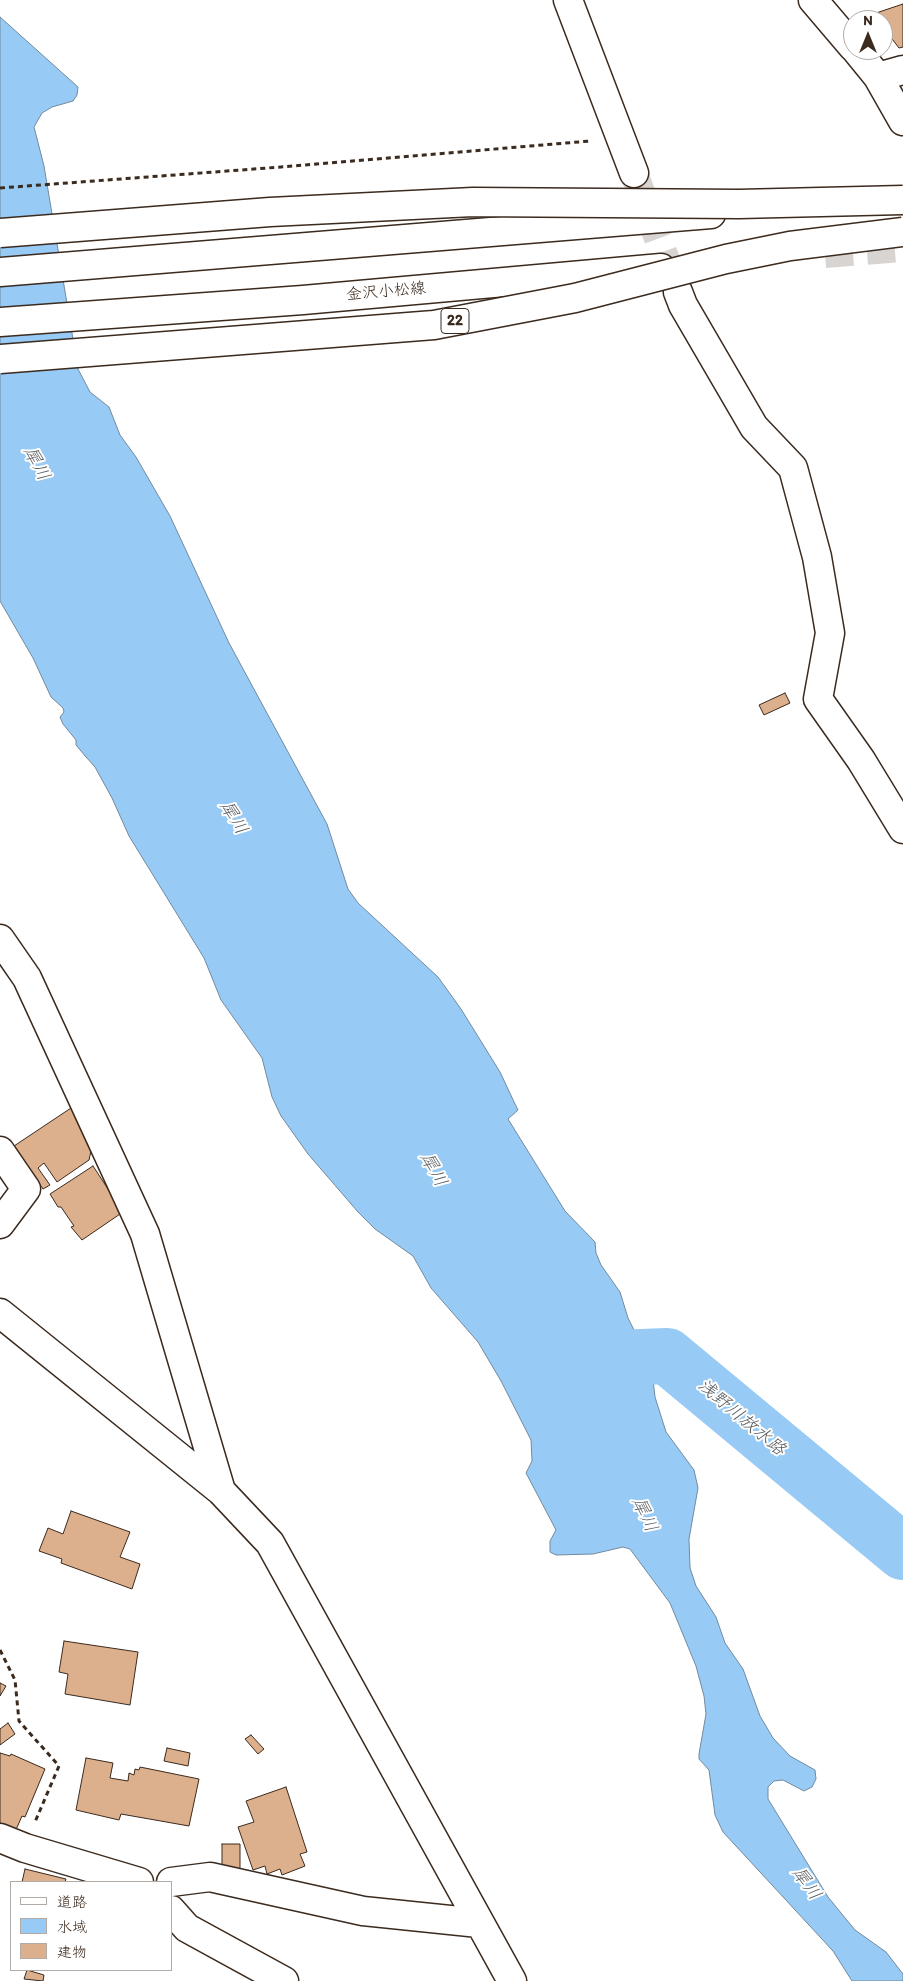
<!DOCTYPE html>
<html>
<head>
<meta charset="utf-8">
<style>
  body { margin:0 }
  #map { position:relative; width:903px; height:1981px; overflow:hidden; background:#fff; font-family:Itim,"Klee One",sans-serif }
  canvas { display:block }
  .legend { position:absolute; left:10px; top:1881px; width:162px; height:90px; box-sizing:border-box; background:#fff; border:1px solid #b1aaa5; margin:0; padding:6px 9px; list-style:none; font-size:15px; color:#3b2a1e }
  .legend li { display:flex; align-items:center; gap:10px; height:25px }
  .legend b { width:25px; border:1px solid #b1aaa5 }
  .north { position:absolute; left:843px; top:10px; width:50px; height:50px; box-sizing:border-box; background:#fff; border:1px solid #b1aaa5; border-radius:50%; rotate:0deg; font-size:14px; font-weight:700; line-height:20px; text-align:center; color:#3b2a1e }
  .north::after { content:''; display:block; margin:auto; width:18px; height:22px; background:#3b2a1e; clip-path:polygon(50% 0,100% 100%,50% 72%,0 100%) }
</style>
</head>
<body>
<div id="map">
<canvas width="903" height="1981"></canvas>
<ul class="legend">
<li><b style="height:6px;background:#fff"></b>道路</li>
<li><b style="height:14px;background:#97caf4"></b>水域</li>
<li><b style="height:14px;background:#dcaf8d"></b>建物</li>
</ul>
<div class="north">N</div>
</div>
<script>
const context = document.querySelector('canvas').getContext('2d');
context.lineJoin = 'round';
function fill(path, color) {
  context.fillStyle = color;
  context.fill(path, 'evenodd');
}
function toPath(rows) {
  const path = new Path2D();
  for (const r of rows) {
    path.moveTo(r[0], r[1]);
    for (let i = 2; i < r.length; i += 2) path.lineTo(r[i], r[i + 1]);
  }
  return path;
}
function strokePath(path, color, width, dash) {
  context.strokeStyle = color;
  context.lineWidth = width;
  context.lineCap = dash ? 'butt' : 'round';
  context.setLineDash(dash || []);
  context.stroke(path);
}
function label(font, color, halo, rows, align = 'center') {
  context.font = font + ' Itim,"Klee One",sans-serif';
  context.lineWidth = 4;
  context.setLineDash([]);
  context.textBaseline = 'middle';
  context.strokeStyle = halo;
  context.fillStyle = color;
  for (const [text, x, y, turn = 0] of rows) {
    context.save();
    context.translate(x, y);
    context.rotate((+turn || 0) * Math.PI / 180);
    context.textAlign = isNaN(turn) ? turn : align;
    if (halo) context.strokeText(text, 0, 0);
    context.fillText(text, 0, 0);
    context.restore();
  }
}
const water = toPath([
  [0,17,78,87,77,95,73,101,52,107,42,113,34,127,44,166,78,369,90,392,109,407,120,435,136,457,170,516,229,643,327,824,348,889,358,903,438,977,461,1009,500,1072,515,1104,518,1110,508,1119,565,1211,595,1242,596,1253,601,1265,620,1292,628,1318,640,1342,653,1380,655,1397,666,1432,694,1470,698,1488,689,1539,690,1568,696,1586,716,1617,725,1643,743,1669,760,1716,773,1738,790,1756,815,1770,816,1779,812,1787,804,1791,783,1780,774,1781,768,1787,768,1799,828,1897,855,1930,886,1952,903,1974,903,1981,852,1981,833,1951,723,1832,715,1815,709,1770,699,1759,699,1754,706,1714,704,1696,696,1666,670,1603,630,1549,623,1547,593,1554,556,1555,550,1552,550,1541,556,1530,526,1473,532,1461,531,1440,501,1381,478,1342,431,1288,413,1256,375,1229,358,1212,308,1154,281,1116,272,1097,262,1058,221,1000,204,958,129,836,112,798,95,767,86,757,76,745,76,740,63,724,60,717,64,712,63,708,51,697,33,658,0,601,0,17]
]);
fill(water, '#97caf4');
strokePath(water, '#728a9e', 1);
strokePath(toPath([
  [567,1360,667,1356,903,1552]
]), '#97caf4', 56);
const building = toPath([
  [903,4,903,47,899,48,883,27,883,20,878,20,873,14,903,4],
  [785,693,790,703,764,715,759,705,785,693],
  [71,1108,93,1142,89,1160,57,1182,44,1163,38,1168,50,1185,43,1189,14,1146,71,1108],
  [93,1166,123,1212,82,1240,71,1227,74,1226,61,1207,58,1207,50,1194,93,1166],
  [71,1511,130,1532,120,1557,140,1564,132,1589,61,1563,62,1559,39,1551,48,1528,63,1534,71,1511],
  [64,1641,138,1652,130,1705,65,1694,68,1674,59,1672,64,1641],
  [0,1683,6,1686,0,1696,0,1683],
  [8,1723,15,1734,0,1745,0,1729,8,1723],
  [251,1735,264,1749,258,1754,245,1739,251,1735],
  [167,1748,190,1753,188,1766,164,1761,167,1748],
  [0,1753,10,1756,11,1754,45,1769,25,1817,22,1816,15,1832,0,1826,0,1753],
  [86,1758,113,1763,110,1778,128,1781,129,1773,134,1775,135,1769,139,1770,140,1767,199,1779,189,1826,121,1814,119,1820,76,1810,86,1758],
  [286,1787,307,1852,300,1854,305,1866,282,1875,280,1869,267,1874,265,1866,253,1870,238,1827,254,1822,246,1801,286,1787],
  [222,1844,240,1844,240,1869,222,1869,222,1844],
  [25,1869,66,1879,65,1882,22,1882,25,1869],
  [27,1970,44,1975,43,1981,24,1979,27,1970]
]);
fill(building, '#dcaf8d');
strokePath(building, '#3b2a1e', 1);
strokePath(toPath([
  [634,173,677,290]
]), '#d8d4d2', 28, [28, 14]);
strokePath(toPath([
  [825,254,903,248]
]), '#d8d4d2', 28, [28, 14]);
const minor = toPath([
  [568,0,634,173],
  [813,0,853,47],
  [856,50,878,77,903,121],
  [878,77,903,70],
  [678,292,683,305,754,427,793,468,817,557,830,633,818,699,861,760,903,829],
  [0,939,27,978,145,1234,221,1491,270,1543,512,1981],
  [0,1151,26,1189,0,1224],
  [0,1313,221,1491],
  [0,1838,25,1848,139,1882],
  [171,1882,210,1877,363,1911,479,1923],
  [171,1910,187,1928,284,1981]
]);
const major = toPath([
  [0,272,711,214],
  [0,322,303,300,661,268]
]);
strokePath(minor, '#3b2a1e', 31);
strokePath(major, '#3b2a1e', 31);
strokePath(toPath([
  [0,188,281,167,590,141],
  [0,1650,15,1680,19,1721,59,1766,35,1822]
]), '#3b2a1e', 3, [5, 4]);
strokePath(minor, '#fff', 28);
strokePath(major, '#fff', 28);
const majorBridge = toPath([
  [0,233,270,212,473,202,739,204,903,200],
  [0,359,434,325,575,298,726,259,790,246,903,232]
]);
strokePath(majorBridge, '#3b2a1e', 31, []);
strokePath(majorBridge, '#fff', 28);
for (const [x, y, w] of [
  [455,321,28]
]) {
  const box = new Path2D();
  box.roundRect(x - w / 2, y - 12.5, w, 25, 4);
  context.fillStyle = '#fff';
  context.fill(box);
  strokePath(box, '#3b2a1e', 1);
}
label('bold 15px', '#3b2a1e', null, [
  ["22",455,321]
]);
label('16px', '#3b2a1e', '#fff', [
  ["金沢小松線",386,292,-5]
]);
label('italic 18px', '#575a5e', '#fff', [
  ["犀川",36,464,62],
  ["犀川",233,818,59],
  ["犀川",433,1170,61],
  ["浅野川放水路",741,1418,40],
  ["犀川",644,1515,65],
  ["犀川",806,1884,54]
]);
</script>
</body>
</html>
